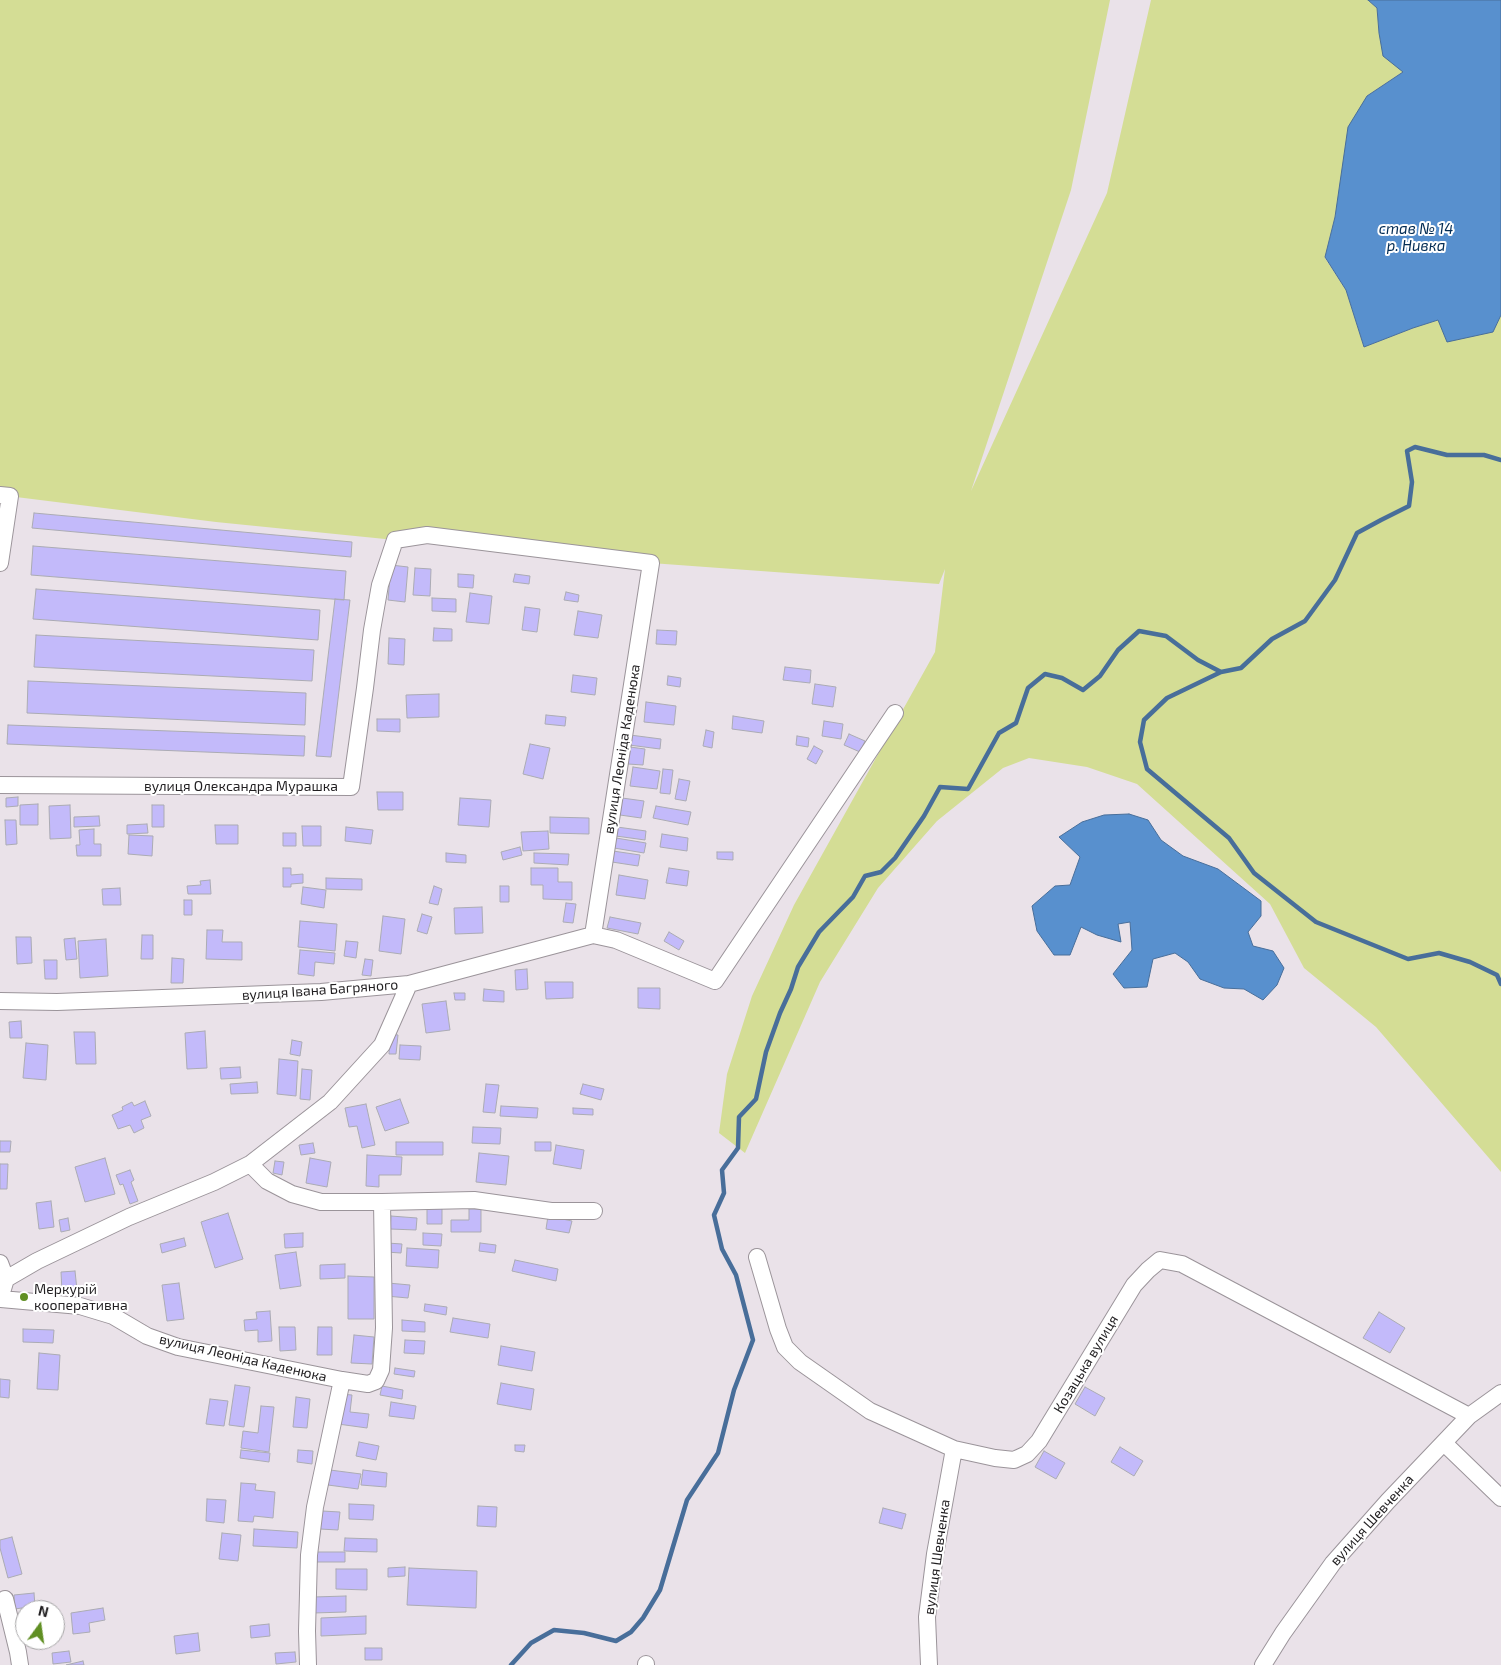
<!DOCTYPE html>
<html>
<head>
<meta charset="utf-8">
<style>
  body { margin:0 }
  #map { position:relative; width:1501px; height:1665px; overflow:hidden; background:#eae2e9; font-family:"Exo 2",sans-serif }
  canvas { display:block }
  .north { position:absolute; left:15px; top:1600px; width:50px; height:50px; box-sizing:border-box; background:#fff; border:1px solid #a6a5a6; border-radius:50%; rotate:14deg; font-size:14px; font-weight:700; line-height:20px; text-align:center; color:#211f21 }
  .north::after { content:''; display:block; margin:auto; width:18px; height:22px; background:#608f23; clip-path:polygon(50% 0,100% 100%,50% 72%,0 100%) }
</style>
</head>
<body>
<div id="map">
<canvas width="1501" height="1665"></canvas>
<div class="north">N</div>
</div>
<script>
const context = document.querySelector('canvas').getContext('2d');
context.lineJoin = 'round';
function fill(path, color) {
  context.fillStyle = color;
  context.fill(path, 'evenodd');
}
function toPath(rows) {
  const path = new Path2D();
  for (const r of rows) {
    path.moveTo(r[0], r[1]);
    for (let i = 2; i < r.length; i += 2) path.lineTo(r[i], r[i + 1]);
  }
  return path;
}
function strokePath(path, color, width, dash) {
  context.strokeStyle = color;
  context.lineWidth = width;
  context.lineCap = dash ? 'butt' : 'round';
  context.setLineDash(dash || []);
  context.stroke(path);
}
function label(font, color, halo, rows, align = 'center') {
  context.font = font + ' "Exo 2",sans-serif';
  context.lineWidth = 4;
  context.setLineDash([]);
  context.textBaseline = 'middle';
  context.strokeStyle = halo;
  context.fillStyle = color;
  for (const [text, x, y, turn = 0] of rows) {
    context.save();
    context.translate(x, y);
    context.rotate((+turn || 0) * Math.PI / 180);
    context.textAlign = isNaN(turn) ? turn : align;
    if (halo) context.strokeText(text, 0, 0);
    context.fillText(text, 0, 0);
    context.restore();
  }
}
fill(toPath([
  [0,0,1110,0,1071,190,971,491,1107,193,1151,0,1368,0,1377,8,1379,33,1403,72,1367,96,1335,217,1325,258,1346,290,1364,347,1413,328,1438,320,1493,332,1501,315,1501,1172,1376,1027,1304,968,1270,904,1137,784,1087,767,1029,758,1003,768,937,821,878,888,820,982,745,1153,719,1133,727,1074,752,996,794,905,935,652,945,569,939,584,651,563,395,540,216,522,0,495]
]), '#d4dd95');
const water = toPath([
  [1368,0,1501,0,1501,315,1493,332,1447,342,1438,320,1413,328,1364,347,1346,290,1325,257,1335,217,1348,127,1367,96,1403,72,1383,56,1379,33,1377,8,1368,0],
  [1129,814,1148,820,1161,840,1183,856,1218,869,1261,901,1261,916,1248,932,1253,946,1273,951,1284,968,1277,985,1263,1000,1244,989,1224,988,1200,979,1188,962,1175,953,1153,959,1147,987,1124,988,1113,974,1132,950,1130,922,1118,924,1121,942,1097,935,1081,927,1070,955,1054,955,1037,931,1032,906,1055,886,1070,885,1080,857,1059,837,1082,822,1104,815,1129,814]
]);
fill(water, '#5890ce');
strokePath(water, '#486e9a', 1);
strokePath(toPath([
  [1221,672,1167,698,1144,720,1140,742,1147,769,1229,838,1254,873,1316,922,1408,959,1439,953,1470,962,1497,975,1501,984],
  [511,1665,531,1643,554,1630,584,1633,616,1641,631,1632,643,1618,660,1590,687,1500,718,1453,734,1390,753,1340,736,1275,722,1249,714,1215,724,1193,722,1170,738,1148,739,1117,756,1099,766,1052,780,1013,791,989,798,967,819,932,853,897,865,876,881,872,895,858,924,816,940,787,968,789,999,733,1016,723,1028,688,1045,674,1062,678,1083,690,1100,676,1118,650,1139,631,1166,636,1198,660,1221,672,1241,668,1272,639,1305,621,1335,580,1357,533,1381,520,1409,506,1412,482,1407,451,1415,447,1447,455,1484,455,1501,460]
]), '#486e9a', 4.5);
const building = toPath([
  [34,513,352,542,351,557,32,528,34,513],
  [33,546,346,571,344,600,31,575,33,546],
  [391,565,408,567,405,602,388,600,391,565],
  [415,568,431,569,430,596,413,595,415,568],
  [458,574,474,575,473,588,458,587,458,574],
  [515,574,530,576,529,584,513,582,515,574],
  [36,589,320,610,318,640,33,619,36,589],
  [566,592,579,595,578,602,564,600,566,592],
  [470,593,492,596,489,624,466,622,470,593],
  [432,598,456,599,456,612,432,611,432,598],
  [335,599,350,600,331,757,316,756,335,599],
  [525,607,540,609,537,632,522,630,525,607],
  [578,611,602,615,598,638,574,635,578,611],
  [434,628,452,629,452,641,433,641,434,628],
  [657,630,677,631,676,645,656,644,657,630],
  [36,635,314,650,312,681,34,667,36,635],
  [389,638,405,639,404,665,388,664,389,638],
  [785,667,811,670,810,683,783,680,785,667],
  [573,675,597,678,595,695,571,692,573,675],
  [668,676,681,678,680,687,667,685,668,676],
  [28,681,306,693,305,725,27,713,28,681],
  [815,684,836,687,833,707,812,704,815,684],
  [439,694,439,717,407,718,406,695,439,694],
  [646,702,676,706,674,725,644,722,646,702],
  [546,715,566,717,565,726,545,724,546,715],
  [733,716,764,721,762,733,732,729,733,716],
  [377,719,400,719,400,732,377,731,377,719],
  [824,721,843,724,841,739,822,736,824,721],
  [8,725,305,736,304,756,7,744,8,725],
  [706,730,714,732,712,748,703,746,706,730],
  [849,734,865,741,860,752,844,745,849,734],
  [630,735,661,739,660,749,629,745,630,735],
  [797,736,809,738,808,747,796,745,797,736],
  [530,744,550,748,543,779,523,774,530,744],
  [814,746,823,751,816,764,807,759,814,746],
  [630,747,645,749,643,765,628,764,630,747],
  [633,767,660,771,657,789,630,786,633,767],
  [663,769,673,770,670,794,660,793,663,769],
  [679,779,690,781,686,801,675,799,679,779],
  [377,792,403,792,403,810,378,810,377,792],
  [18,797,18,806,6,807,6,798,18,797],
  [460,798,491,800,489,827,458,825,460,798],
  [622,798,644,801,641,818,620,815,622,798],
  [38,804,38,825,20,825,20,805,38,804],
  [70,805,71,838,50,839,49,806,70,805],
  [152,805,164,805,164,827,152,827,152,805],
  [656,806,691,812,688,825,653,818,656,806],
  [99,816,100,826,74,827,74,817,99,816],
  [550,817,589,818,589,834,550,833,550,817],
  [5,820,16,820,17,844,6,845,5,820],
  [147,824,148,833,127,834,127,825,147,824],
  [215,825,238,825,238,844,216,844,215,825],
  [302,826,321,826,321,846,303,846,302,826],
  [346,827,373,830,371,844,345,841,346,827],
  [617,827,646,831,645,840,616,836,617,827],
  [94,829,94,844,101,844,101,856,77,856,76,845,80,845,79,830,94,829],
  [548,831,549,849,523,851,521,832,548,831],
  [283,833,296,833,296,846,283,846,283,833],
  [662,834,688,838,687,851,660,847,662,834],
  [129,835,153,836,152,856,128,854,129,835],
  [616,838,646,843,644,853,614,848,616,838],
  [520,847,522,855,503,860,501,852,520,847],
  [613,851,640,855,638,866,612,862,613,851],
  [717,852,733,852,733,860,717,859,717,852],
  [446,853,466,855,466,863,446,862,446,853],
  [534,853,569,854,568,865,534,863,534,853],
  [283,868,291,868,291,875,303,874,303,883,291,884,291,887,283,887,283,868],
  [531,868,558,868,558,882,572,882,572,900,543,899,543,885,531,885,531,868],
  [669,868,689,871,687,886,666,883,669,868],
  [619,875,648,880,645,899,616,895,619,875],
  [326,878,362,879,362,890,326,889,326,878],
  [210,880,211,894,188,894,187,886,201,885,200,881,210,880],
  [434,886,442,889,438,905,429,903,434,886],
  [500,886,509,886,509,902,500,902,500,886],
  [303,887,326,890,324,908,301,904,303,887],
  [120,888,121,905,103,905,102,889,120,888],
  [184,900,192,900,192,915,184,915,184,900],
  [566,903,576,904,573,923,563,922,566,903],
  [482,907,483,933,455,934,454,908,482,907],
  [422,914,432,917,427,934,417,931,422,914],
  [383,916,405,919,401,954,379,951,383,916],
  [610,917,641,923,638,934,607,928,610,917],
  [300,921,337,924,335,951,298,947,300,921],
  [207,930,223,930,222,942,242,942,242,960,206,959,207,930],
  [669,932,684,941,679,950,664,941,669,932],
  [142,935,153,935,153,959,141,959,142,935],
  [16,937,31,937,32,963,17,964,16,937],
  [75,938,77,959,66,960,64,939,75,938],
  [106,939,108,976,80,978,78,941,106,939],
  [346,941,358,942,356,958,344,956,346,941],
  [300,950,335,953,334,964,315,962,314,976,298,974,300,950],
  [172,958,184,959,183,983,171,983,172,958],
  [365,959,373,960,371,976,362,975,365,959],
  [44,960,57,960,57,979,45,979,44,960],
  [527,969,528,989,516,990,515,970,527,969],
  [545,982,573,982,573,998,546,999,545,982],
  [638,988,660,988,660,1009,638,1008,638,988],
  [484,989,504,991,504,1002,483,1001,484,989],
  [454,993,465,993,465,1000,455,1000,454,993],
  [446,1001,450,1030,426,1033,422,1004,446,1001],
  [21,1021,22,1038,10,1038,9,1022,21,1021],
  [205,1031,207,1068,187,1069,185,1033,205,1031],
  [74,1032,95,1032,96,1064,76,1064,74,1032],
  [390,1034,398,1035,396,1054,389,1054,390,1034],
  [292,1040,302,1042,300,1056,290,1054,292,1040],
  [26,1043,48,1045,46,1080,23,1078,26,1043],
  [400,1045,421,1046,420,1060,399,1059,400,1045],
  [279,1059,298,1061,296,1096,277,1094,279,1059],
  [240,1067,241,1078,221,1079,220,1068,240,1067],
  [302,1069,312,1070,310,1100,300,1099,302,1069],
  [257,1082,258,1093,231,1094,230,1084,257,1082],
  [486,1084,499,1085,495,1113,483,1112,486,1084],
  [583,1084,604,1089,601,1100,580,1094,583,1084],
  [400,1099,409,1123,385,1131,376,1107,400,1099],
  [145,1101,151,1116,141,1120,144,1128,134,1133,130,1125,118,1129,112,1115,123,1110,122,1107,132,1102,134,1106,145,1101],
  [366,1104,375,1145,362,1148,357,1126,349,1127,345,1108,366,1104],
  [501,1106,538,1108,537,1118,500,1116,501,1106],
  [573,1108,593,1109,593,1115,573,1114,573,1108],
  [473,1127,501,1128,500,1144,472,1143,473,1127],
  [0,1141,11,1141,10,1152,0,1152,0,1141],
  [396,1142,443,1142,443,1155,396,1155,396,1142],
  [535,1142,551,1142,551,1151,535,1151,535,1142],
  [313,1143,315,1153,301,1155,299,1145,313,1143],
  [556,1145,584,1150,581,1169,553,1164,556,1145],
  [479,1153,509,1156,506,1185,476,1182,479,1153],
  [367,1155,402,1157,401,1175,379,1175,379,1187,366,1186,367,1155],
  [105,1158,115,1194,85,1202,75,1167,105,1158],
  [310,1158,331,1162,327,1187,306,1183,310,1158],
  [275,1161,284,1162,282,1175,273,1173,275,1161],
  [0,1164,8,1164,7,1189,0,1189,0,1164],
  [130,1170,134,1180,131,1182,138,1201,130,1204,123,1184,120,1185,116,1175,130,1170],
  [51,1201,54,1227,39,1229,36,1203,51,1201],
  [427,1207,442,1207,442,1224,427,1224,427,1207],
  [469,1209,481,1209,481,1232,451,1232,451,1220,469,1220,469,1209],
  [228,1213,243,1259,215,1268,201,1222,228,1213],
  [391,1216,417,1218,416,1230,390,1229,391,1216],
  [548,1216,572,1221,569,1233,546,1229,548,1216],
  [68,1218,70,1230,61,1232,59,1220,68,1218],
  [303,1233,303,1247,285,1248,284,1234,303,1233],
  [423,1233,442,1234,441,1246,423,1245,423,1233],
  [184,1238,186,1246,162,1253,160,1244,184,1238],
  [387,1243,402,1244,401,1253,386,1252,387,1243],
  [480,1243,496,1245,495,1253,479,1251,480,1243],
  [407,1248,439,1250,438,1268,406,1266,407,1248],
  [296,1252,301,1286,280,1289,275,1255,296,1252],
  [515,1260,558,1269,556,1281,512,1271,515,1260],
  [345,1264,345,1278,320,1279,320,1265,345,1264],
  [75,1271,77,1290,62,1292,61,1272,75,1271],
  [348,1276,374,1277,374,1319,348,1319,348,1276],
  [179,1283,184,1319,167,1321,162,1285,179,1283],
  [388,1283,410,1285,408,1298,386,1296,388,1283],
  [425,1304,447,1307,446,1315,424,1311,425,1304],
  [270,1311,272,1341,258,1342,258,1330,245,1331,244,1320,257,1319,256,1312,270,1311],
  [1379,1312,1405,1328,1390,1353,1363,1338,1379,1312],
  [453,1318,490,1324,488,1338,450,1332,453,1318],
  [402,1320,425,1322,425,1332,402,1331,402,1320],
  [279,1327,295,1327,296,1350,280,1351,279,1327],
  [318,1327,332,1327,332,1355,317,1355,318,1327],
  [23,1329,54,1330,53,1343,23,1342,23,1329],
  [354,1335,374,1337,372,1364,351,1363,354,1335],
  [405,1340,425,1341,424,1354,404,1353,405,1340],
  [501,1346,535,1352,532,1371,498,1365,501,1346],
  [39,1353,60,1355,58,1390,37,1389,39,1353],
  [395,1368,415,1371,414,1377,394,1374,395,1368],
  [0,1379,10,1380,9,1398,0,1397,0,1379],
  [501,1383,534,1389,531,1410,497,1404,501,1383],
  [235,1385,250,1387,244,1427,229,1425,235,1385],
  [382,1386,403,1390,402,1399,380,1395,382,1386],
  [1085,1387,1105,1398,1095,1416,1075,1404,1085,1387],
  [341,1394,352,1395,350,1412,369,1414,367,1428,338,1424,341,1394],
  [296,1397,310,1399,307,1428,293,1427,296,1397],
  [210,1399,228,1401,224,1426,206,1424,210,1399],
  [391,1402,416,1406,414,1419,389,1416,391,1402],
  [261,1406,274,1407,269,1452,241,1448,243,1431,258,1433,261,1406],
  [359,1442,379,1446,376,1460,356,1456,359,1442],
  [515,1445,525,1445,524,1452,515,1451,515,1445],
  [1120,1447,1143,1461,1134,1476,1111,1462,1120,1447],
  [241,1450,270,1453,269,1462,240,1458,241,1450],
  [298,1450,313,1451,312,1464,297,1462,298,1450],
  [1044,1451,1065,1463,1056,1479,1035,1467,1044,1451],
  [330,1470,361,1474,358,1489,328,1485,330,1470],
  [363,1470,387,1473,386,1487,361,1485,363,1470],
  [241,1483,256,1484,255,1490,275,1492,273,1518,254,1516,253,1522,238,1521,241,1483],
  [207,1499,226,1500,224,1523,206,1521,207,1499],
  [349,1504,374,1505,373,1520,349,1519,349,1504],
  [478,1506,497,1507,496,1527,477,1526,478,1506],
  [883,1508,906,1514,902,1529,879,1523,883,1508],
  [322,1511,340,1512,338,1530,320,1529,322,1511],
  [254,1529,298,1532,297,1548,253,1546,254,1529],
  [222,1533,241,1535,238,1561,219,1559,222,1533],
  [12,1537,22,1574,8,1578,0,1548,0,1540,12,1537],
  [345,1538,377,1539,377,1552,344,1551,345,1538],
  [315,1552,345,1552,345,1562,315,1562,315,1552],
  [405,1567,405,1576,388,1577,388,1568,405,1567],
  [409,1568,477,1571,476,1608,407,1605,409,1568],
  [336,1569,367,1569,367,1590,336,1589,336,1569],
  [34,1593,35,1606,15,1609,14,1595,34,1593],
  [346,1596,346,1612,313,1613,313,1597,346,1596],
  [103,1608,105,1620,89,1623,90,1632,73,1634,71,1613,103,1608],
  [366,1616,366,1634,321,1636,321,1618,366,1616],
  [269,1624,270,1636,251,1638,250,1626,269,1624],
  [198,1633,200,1651,176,1654,174,1636,198,1633],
  [365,1648,382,1648,382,1660,365,1660,365,1648],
  [69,1651,71,1662,53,1664,52,1653,69,1651],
  [295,1652,296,1662,276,1664,275,1653,295,1652],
  [83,1661,84,1665,66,1665,83,1661]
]);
fill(building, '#c3bafa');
strokePath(building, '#ababb3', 1);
const minor = toPath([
  [0,495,10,496,0,563],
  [0,785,351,787,365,688,372,630,380,585,395,540,427,535,651,563,593,935],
  [0,1001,57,1002,321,992,409,984,593,935,616,940,715,981,895,713],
  [250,1164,267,1181,292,1194,321,1202,382,1202,474,1200,551,1211,594,1211],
  [757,1257,778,1329,785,1347,800,1362,870,1411,954,1449,995,1458,1014,1460,1027,1454,1039,1441,1134,1285,1148,1270,1160,1260,1182,1264,1469,1416],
  [0,1263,6,1279,3,1289],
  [6,1279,37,1261,129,1217,214,1182,250,1164,330,1102,382,1045,409,984],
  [1,1299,80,1306,113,1316,147,1336,178,1347,342,1380,315,1507,309,1555,307,1631,308,1665],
  [342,1380,368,1384,376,1381,381,1370,384,1328,382,1202],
  [1444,1443,1501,1498],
  [5,1599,18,1652,20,1665],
  [646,1665,646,1664],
  [929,1665,927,1617,935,1554,954,1449],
  [1263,1665,1283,1633,1333,1563,1388,1501,1469,1416,1501,1393]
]);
strokePath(minor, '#9b949a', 18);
strokePath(minor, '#fff', 16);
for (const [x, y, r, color] of [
  [24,1297,5,"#608f23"]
]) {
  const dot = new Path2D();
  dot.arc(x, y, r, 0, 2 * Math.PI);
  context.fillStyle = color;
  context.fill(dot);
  strokePath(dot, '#fff', 2);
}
label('14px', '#211f21', '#fff', [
  ["вулиця Леоніда Каденюка",622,749,-81],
  ["вулиця Олександра Мурашка",241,786],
  ["вулиця Івана Багряного",320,990,-4],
  ["вулиця Леоніда Каденюка",243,1358,13],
  ["Козацька вулиця",1086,1364,-59],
  ["вулиця Шевченка",1372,1520,-48],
  ["вулиця Шевченка",937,1557,-82]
]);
label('14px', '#211f21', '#fff', [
  ["Меркурій",34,1289],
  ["кооперативна",34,1305]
], 'left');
label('italic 15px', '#032c54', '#fff', [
  ["став № 14",1416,229],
  ["р. Нивка",1416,246]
]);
</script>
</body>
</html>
